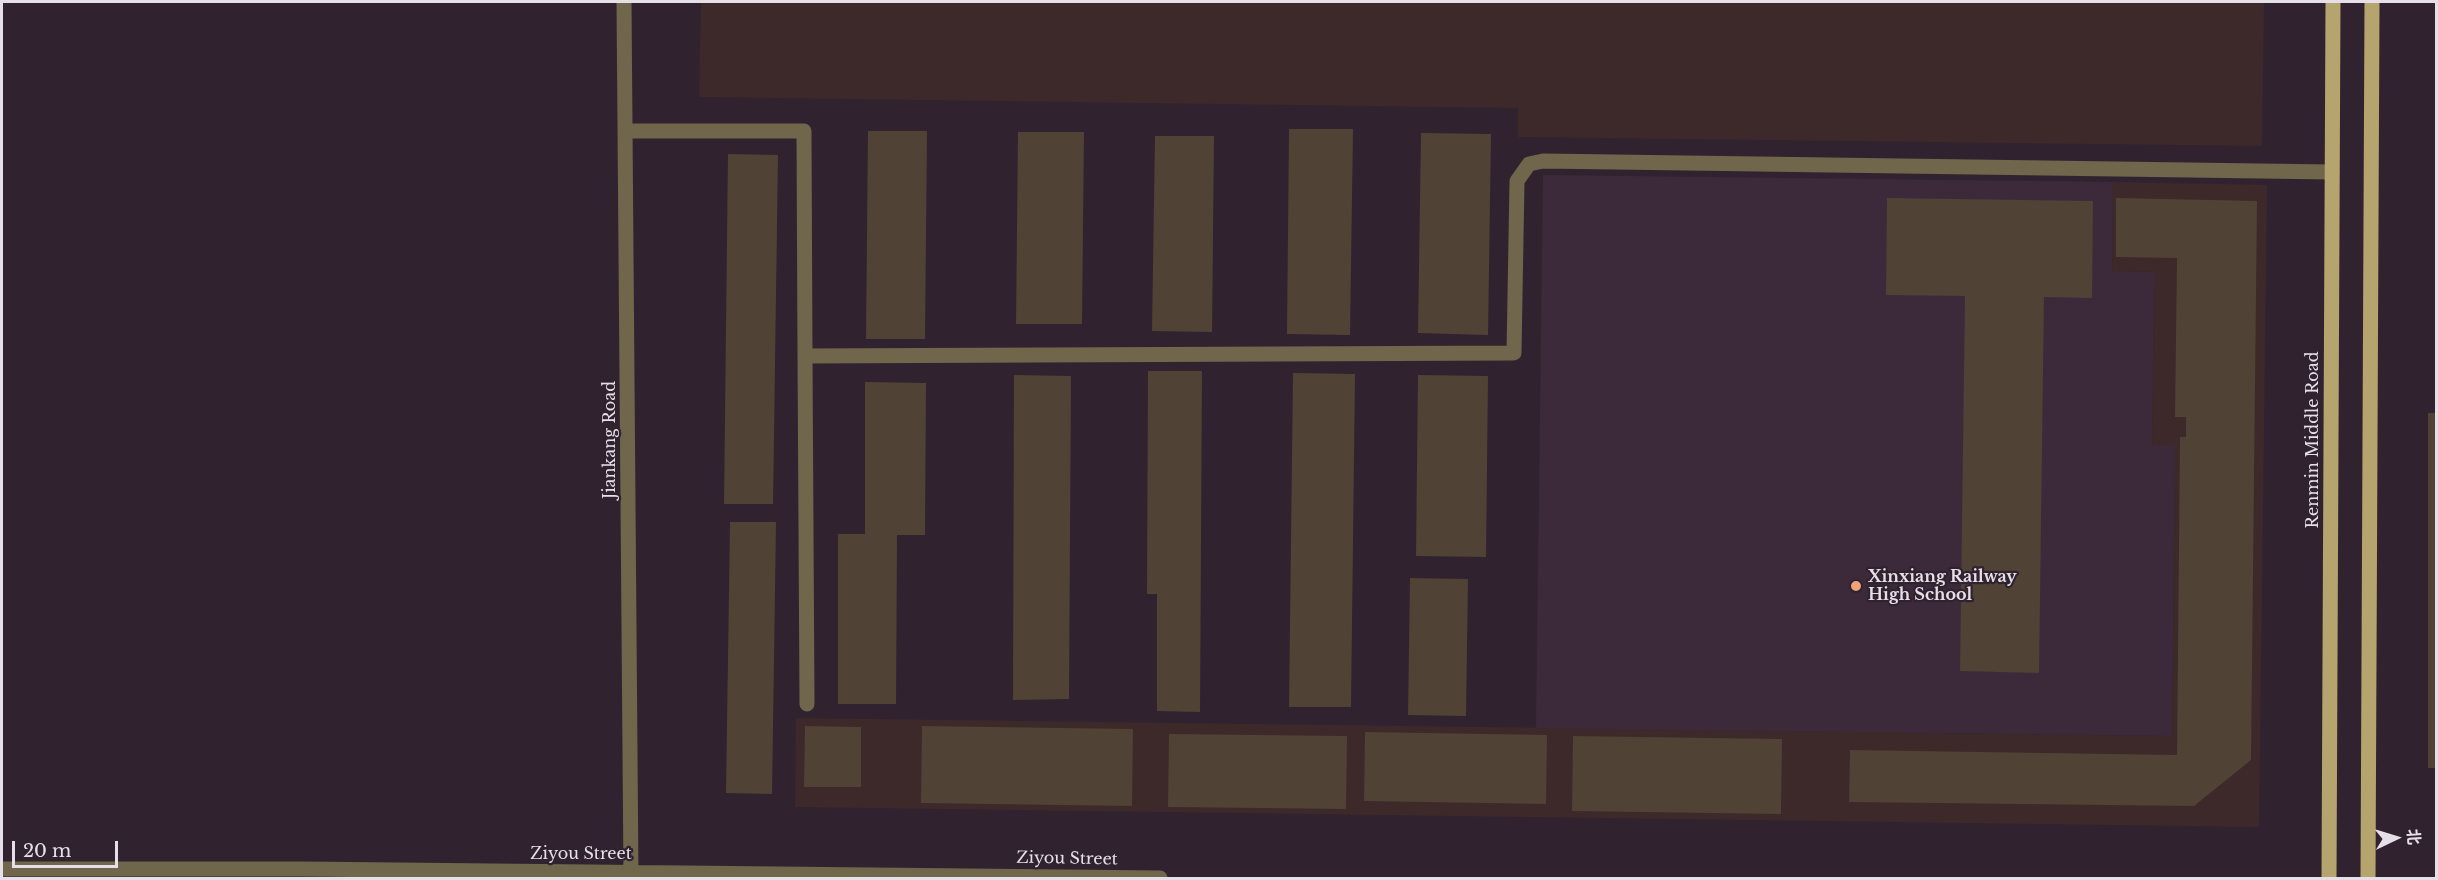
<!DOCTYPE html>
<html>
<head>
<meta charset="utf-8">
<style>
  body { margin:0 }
  #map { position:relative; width:2438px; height:880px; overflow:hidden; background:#30232f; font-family:"Libre Baskerville","Noto Sans SC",serif }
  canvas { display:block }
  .frame { position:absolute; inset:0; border:3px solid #e7dfe7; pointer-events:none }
  .north { position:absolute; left:2366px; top:808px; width:60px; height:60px; -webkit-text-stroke:4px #30232f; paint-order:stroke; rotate:86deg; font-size:16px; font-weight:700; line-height:24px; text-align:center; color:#e7dfe7 }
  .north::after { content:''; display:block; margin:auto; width:21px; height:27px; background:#e7dfe7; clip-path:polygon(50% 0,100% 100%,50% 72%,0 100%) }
  .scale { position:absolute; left:12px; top:841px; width:106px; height:27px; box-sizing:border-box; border:3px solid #e7dfe7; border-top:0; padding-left:8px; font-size:18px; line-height:21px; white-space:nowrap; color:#e7dfe7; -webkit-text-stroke:4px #30232f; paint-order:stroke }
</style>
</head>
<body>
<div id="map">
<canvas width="2438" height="880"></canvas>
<div class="frame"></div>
<div class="north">北</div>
<div class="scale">20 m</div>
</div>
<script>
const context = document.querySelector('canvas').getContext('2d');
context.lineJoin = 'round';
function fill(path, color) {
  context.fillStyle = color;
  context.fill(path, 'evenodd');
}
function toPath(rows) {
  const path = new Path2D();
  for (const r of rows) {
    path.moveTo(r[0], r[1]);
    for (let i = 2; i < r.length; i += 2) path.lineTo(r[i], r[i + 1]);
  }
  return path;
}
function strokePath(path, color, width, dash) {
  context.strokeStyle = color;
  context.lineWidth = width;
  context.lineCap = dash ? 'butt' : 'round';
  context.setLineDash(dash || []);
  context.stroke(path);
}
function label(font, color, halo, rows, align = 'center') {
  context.font = font + ' "Libre Baskerville",serif';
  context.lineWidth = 4.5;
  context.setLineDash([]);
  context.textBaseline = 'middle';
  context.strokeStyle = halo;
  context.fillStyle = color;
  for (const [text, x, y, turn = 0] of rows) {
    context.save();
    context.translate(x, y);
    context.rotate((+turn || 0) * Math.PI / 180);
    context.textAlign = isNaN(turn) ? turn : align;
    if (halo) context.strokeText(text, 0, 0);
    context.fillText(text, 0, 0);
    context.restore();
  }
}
fill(toPath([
  [701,2,2264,2,2262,146,1518,137,1518,108,699,97],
  [2113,182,2267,185,2259,827,795,807,796,718,2172,736,2175,445,2152,445,2154,272,2112,271]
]), '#3d2929');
fill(toPath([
  [1543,175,2113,182,2112,271,2154,272,2152,445,2175,445,2172,736,1536,728]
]), '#3c2a3b');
fill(toPath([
  [1289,129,1353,129,1350,335,1287,334],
  [868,131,927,131,925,339,866,339],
  [1018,132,1084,132,1082,324,1016,324],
  [1421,133,1491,134,1488,335,1418,333],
  [1155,136,1214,136,1212,332,1152,331],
  [728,154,778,155,773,504,724,504],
  [1887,198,2093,201,2092,298,2044,297,2039,673,1960,671,1965,296,1886,295],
  [2116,198,2257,201,2251,760,2194,806,1849,802,1850,750,2177,755,2180,437,2186,437,2186,417,2175,417,2177,258,2116,257],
  [1148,371,1202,371,1200,712,1157,711,1157,594,1147,594],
  [1293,373,1355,374,1351,707,1289,707],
  [1014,375,1071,376,1069,699,1013,700],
  [1418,375,1488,376,1486,557,1416,556],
  [865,382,926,383,925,535,897,535,896,704,838,704,838,534,865,534],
  [2428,413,2436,413,2436,768,2428,768],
  [730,522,776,522,772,794,726,793],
  [1410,578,1468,579,1466,716,1408,715],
  [805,726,861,727,861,787,804,787],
  [922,726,1133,729,1132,806,921,803],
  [1365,732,1547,735,1546,804,1364,801],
  [1169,734,1347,736,1346,809,1168,807],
  [1573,736,1782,739,1781,814,1572,811]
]), '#504235');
strokePath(toPath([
  [624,2,631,878],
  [626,131,804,131,805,356,1514,353,1517,181,1529,164,1543,161,2332,172],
  [805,356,807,704],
  [2,869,303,869,1160,878]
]), '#6f664c', 15);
strokePath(toPath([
  [2329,878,2333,2],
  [2368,878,2372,2]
]), '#b6a46e', 15);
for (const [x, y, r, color] of [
  [1856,586,6,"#efa377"]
]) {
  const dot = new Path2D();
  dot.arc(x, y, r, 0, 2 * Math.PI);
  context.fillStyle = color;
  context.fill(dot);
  strokePath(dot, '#30232f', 2);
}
label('16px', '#e7dfe7', '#30232f', [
  ["Jiankang Road",610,440,-90],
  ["Renmin Middle Road",2313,440,-90],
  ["Ziyou Street",581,854],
  ["Ziyou Street",1067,859,1]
]);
label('bold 16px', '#e7dfe7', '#30232f', [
  ["Xinxiang Railway",1868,577],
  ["High School",1868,595]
], 'left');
</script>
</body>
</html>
